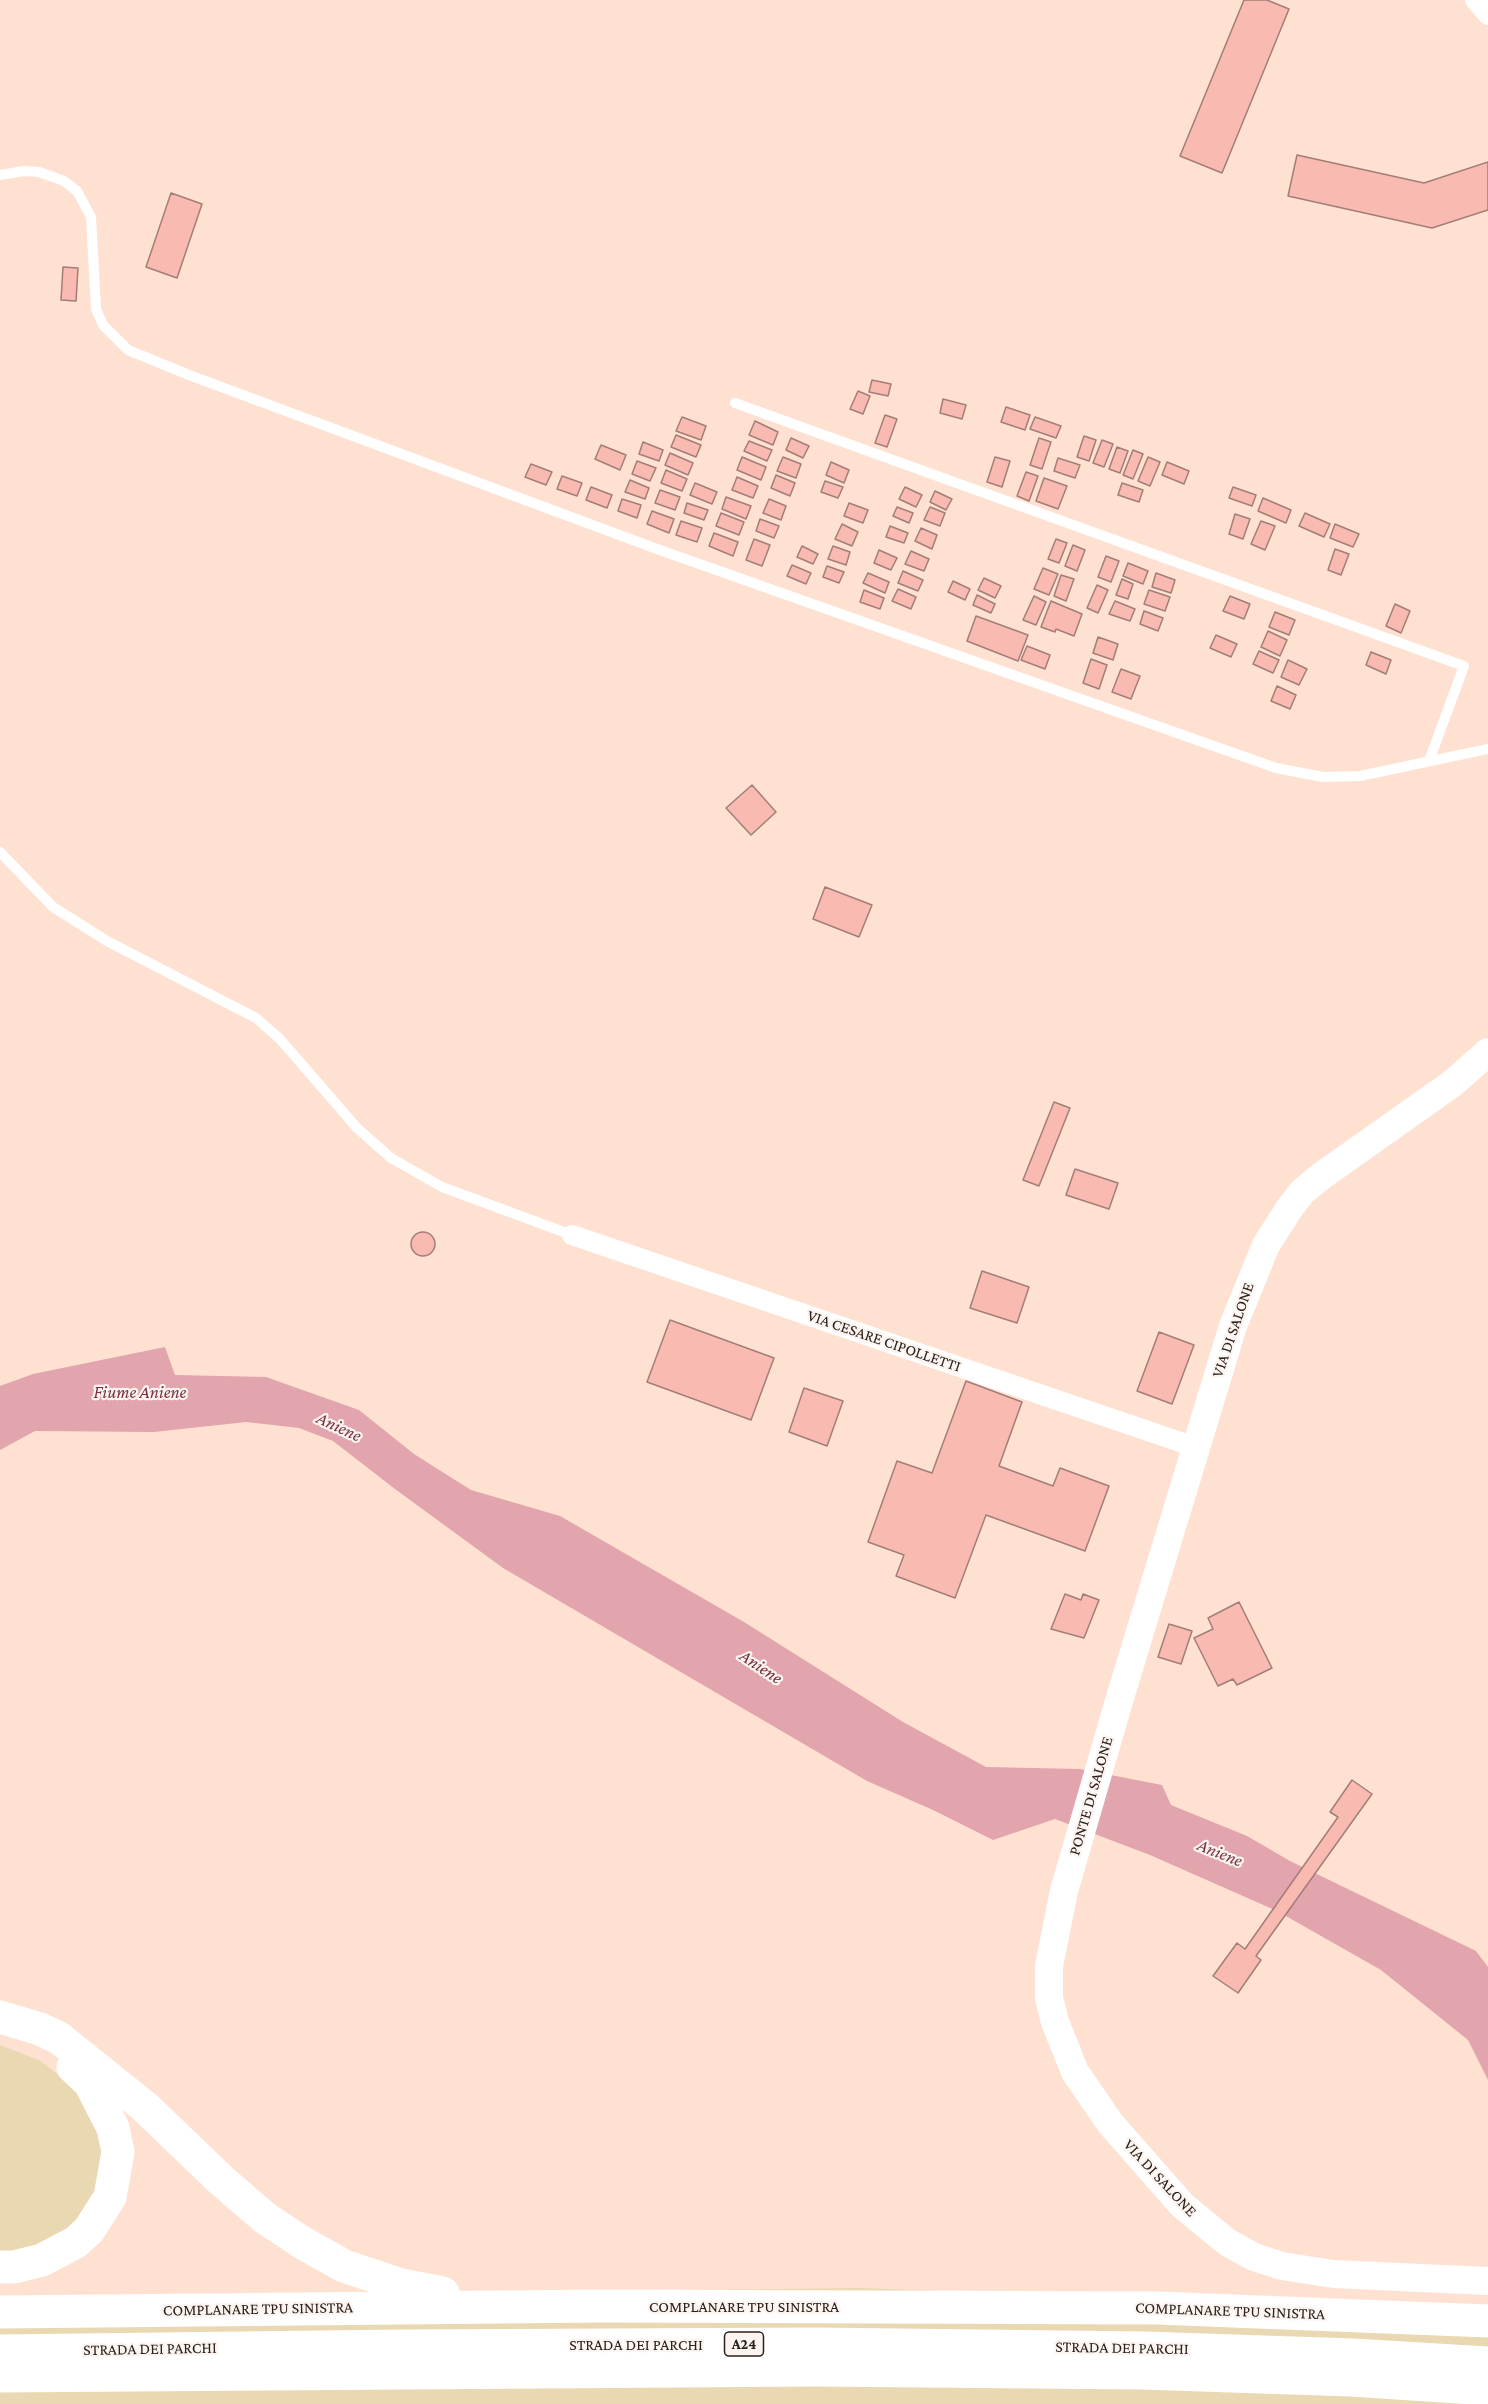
<!DOCTYPE html>
<html>
<head>
<meta charset="utf-8">
<style>
  body { margin:0 }
  canvas { display:block; background:#ffe1d2 }
</style>
</head>
<body>
<canvas width="1488" height="2404"></canvas>
<script>
const context = document.querySelector('canvas').getContext('2d');
context.lineJoin = 'round';
function fill(path, color) {
  context.fillStyle = color;
  context.fill(path, 'evenodd');
}
function toPath(rows) {
  const path = new Path2D();
  for (const r of rows) {
    if (r.length === 3) {
      path.moveTo(r[0] + r[2], r[1]);
      path.arc(r[0], r[1], r[2], 0, 2 * Math.PI);
      continue;
    }
    path.moveTo(r[0], r[1]);
    for (let i = 2; i < r.length; i += 2) path.lineTo(r[i], r[i + 1]);
  }
  return path;
}
function strokePath(path, color, width, dash) {
  context.strokeStyle = color;
  context.lineWidth = width;
  context.lineCap = dash ? 'butt' : 'round';
  context.setLineDash(dash || []);
  context.stroke(path);
}
function label(font, color, halo, rows, align = 'center') {
  context.font = font + ' "Crimson Pro",serif';
  context.lineWidth = 4.5;
  context.setLineDash([]);
  context.textBaseline = 'middle';
  context.strokeStyle = halo;
  context.fillStyle = color;
  for (const [text, x, y, turn = 0] of rows) {
    context.save();
    context.translate(x, y);
    context.rotate((+turn || 0) * Math.PI / 180);
    context.textAlign = isNaN(turn) ? turn : align;
    if (halo) context.strokeText(text, 0, 0);
    context.fillText(text, 0, 0);
    context.restore();
  }
}
fill(toPath([
  [0,2045,41,2061,69,2084,84,2101,105,2143,97,2200,70,2233,0,2258],
  [860,2288,1488,2312,1488,2404,0,2404,0,2298]
]), '#e9d8b1');
fill(toPath([
  [165,1347,175,1375,266,1377,359,1410,414,1454,471,1490,560,1516,744,1622,903,1722,986,1767,1080,1769,1162,1785,1171,1805,1247,1836,1290,1861,1476,1951,1488,1967,1488,2080,1468,2040,1381,1970,1277,1911,1150,1855,1055,1819,993,1840,933,1810,867,1781,503,1568,395,1489,333,1441,299,1428,246,1422,154,1432,35,1431,0,1450,0,1386,33,1374]
]), '#e2a4ad');
const building = toPath([
  [1244,0,1267,0,1289,9,1222,173,1180,156,1244,0],
  [1297,155,1424,183,1488,162,1488,210,1432,228,1288,196,1297,155],
  [171,193,202,204,177,278,146,267,171,193],
  [63,267,78,268,76,301,61,300,63,267],
  [872,380,891,384,888,396,869,392,872,380],
  [858,391,870,396,863,414,850,409,858,391],
  [943,399,966,405,962,419,940,413,943,399],
  [1006,407,1030,415,1025,430,1001,422,1006,407],
  [885,415,897,419,887,447,875,443,885,415],
  [682,417,706,426,701,440,676,431,682,417],
  [1035,417,1061,426,1056,438,1030,429,1035,417],
  [755,421,778,432,773,445,749,435,755,421],
  [676,435,701,445,696,457,671,447,676,435],
  [1084,436,1096,440,1089,461,1077,457,1084,436],
  [791,438,809,446,803,458,786,450,791,438],
  [1039,438,1051,442,1042,469,1030,465,1039,438],
  [1102,440,1113,444,1104,467,1093,463,1102,440],
  [749,441,772,450,767,461,744,451,749,441],
  [643,442,663,450,659,461,639,454,643,442],
  [601,445,626,455,620,470,595,459,601,445],
  [1117,447,1128,451,1120,473,1109,469,1117,447],
  [1133,450,1143,454,1133,479,1123,475,1133,450],
  [670,453,693,463,688,475,665,465,670,453],
  [742,457,766,467,761,480,737,470,742,457],
  [783,457,801,464,796,478,777,471,783,457],
  [995,457,1010,461,1002,487,987,482,995,457],
  [1148,457,1160,462,1150,486,1138,481,1148,457],
  [1058,458,1080,465,1075,478,1054,471,1058,458],
  [637,461,656,468,650,481,632,474,637,461],
  [831,462,849,470,844,483,826,475,831,462],
  [1167,462,1189,471,1184,484,1162,475,1167,462],
  [531,464,552,472,546,485,525,477,531,464],
  [666,470,687,479,682,491,661,483,666,470],
  [1026,472,1038,476,1029,501,1017,496,1026,472],
  [776,475,795,483,790,496,771,488,776,475],
  [562,476,582,483,577,496,557,489,562,476],
  [737,477,758,486,753,498,732,490,737,477],
  [1044,478,1067,486,1058,509,1036,501,1044,478],
  [630,480,649,488,645,499,625,492,630,480],
  [825,481,843,487,838,498,821,492,825,481],
  [695,483,717,492,712,504,690,495,695,483],
  [1122,483,1143,490,1139,502,1118,495,1122,483],
  [591,487,612,495,607,508,586,500,591,487],
  [905,487,922,495,916,507,899,499,905,487],
  [1233,487,1256,495,1252,506,1229,498,1233,487],
  [660,490,680,497,675,510,655,503,660,490],
  [935,491,952,499,946,510,930,502,935,491],
  [726,497,751,506,746,519,722,509,726,497],
  [1263,498,1291,510,1286,523,1258,511,1263,498],
  [622,499,641,505,637,518,618,511,622,499],
  [769,499,786,506,781,520,763,513,769,499],
  [687,503,708,510,704,520,684,513,687,503],
  [849,503,868,510,863,523,844,516,849,503],
  [897,507,913,513,909,523,893,516,897,507],
  [930,507,945,513,940,526,924,520,930,507],
  [652,511,674,519,669,533,647,524,652,511],
  [721,513,744,522,739,535,716,526,721,513],
  [1305,513,1330,524,1324,537,1299,526,1305,513],
  [1235,514,1250,519,1243,539,1229,534,1235,514],
  [760,519,779,526,774,538,756,531,760,519],
  [681,521,702,528,697,542,676,535,681,521],
  [1261,521,1275,526,1265,550,1251,544,1261,521],
  [842,524,858,532,852,546,835,539,842,524],
  [1335,524,1359,534,1353,547,1330,538,1335,524],
  [890,526,908,533,904,543,886,537,890,526],
  [921,528,937,535,932,549,915,541,921,528],
  [714,533,738,542,733,556,709,546,714,533],
  [754,539,770,545,762,566,746,560,754,539],
  [1056,539,1067,543,1059,563,1048,559,1056,539],
  [1073,545,1085,550,1077,571,1065,566,1073,545],
  [802,546,818,554,813,564,797,557,802,546],
  [833,546,850,552,846,565,828,559,833,546],
  [1335,549,1349,554,1341,575,1328,570,1335,549],
  [879,550,897,558,891,570,874,563,879,550],
  [911,551,929,559,924,571,905,564,911,551],
  [1106,556,1119,561,1111,582,1098,577,1106,556],
  [1128,563,1148,571,1143,584,1123,576,1128,563],
  [792,565,811,573,806,584,787,576,792,565],
  [827,566,844,572,839,583,823,577,827,566],
  [1043,568,1058,574,1049,595,1034,589,1043,568],
  [903,571,923,580,918,591,898,583,903,571],
  [868,573,889,582,885,593,863,583,868,573],
  [1156,573,1175,580,1171,593,1152,587,1156,573],
  [1061,575,1074,579,1066,601,1054,596,1061,575],
  [984,578,1001,586,995,598,978,590,984,578],
  [1122,579,1133,584,1128,599,1116,595,1122,579],
  [953,581,970,589,965,600,948,592,953,581],
  [1097,585,1108,590,1098,613,1087,608,1097,585],
  [898,589,916,597,911,609,892,601,898,589],
  [864,590,884,598,880,609,860,602,864,590],
  [1149,590,1170,597,1165,611,1144,604,1149,590],
  [977,595,995,604,991,613,973,605,977,595],
  [1034,596,1046,602,1036,625,1023,620,1034,596],
  [1230,596,1250,604,1244,619,1223,611,1230,596],
  [1051,601,1082,614,1074,636,1056,629,1055,632,1041,627,1051,601],
  [1115,601,1135,609,1130,621,1109,614,1115,601],
  [1395,604,1410,611,1401,633,1386,626,1395,604],
  [1144,611,1163,618,1158,631,1140,624,1144,611],
  [1275,612,1295,620,1289,635,1269,627,1275,612],
  [976,616,1028,635,1018,661,967,641,976,616],
  [1268,631,1287,640,1280,656,1261,647,1268,631],
  [1216,635,1237,644,1231,657,1210,648,1216,635],
  [1098,637,1118,644,1113,660,1093,653,1098,637],
  [1027,646,1050,655,1045,669,1021,660,1027,646],
  [1259,651,1279,660,1273,673,1253,664,1259,651],
  [1371,652,1391,660,1386,674,1366,665,1371,652],
  [1091,659,1107,665,1099,689,1083,683,1091,659],
  [1288,660,1307,669,1299,685,1281,677,1288,660],
  [1121,669,1140,676,1131,699,1112,692,1121,669],
  [1277,686,1296,695,1290,709,1271,701,1277,686],
  [752,785,776,812,751,835,726,808,752,785],
  [825,887,872,905,859,937,813,919,825,887],
  [1054,1102,1070,1108,1039,1186,1023,1180,1054,1102],
  [1075,1169,1118,1183,1109,1209,1066,1195,1075,1169],
  [423,1244,12],
  [982,1271,1029,1287,1017,1323,970,1308,982,1271],
  [670,1320,774,1358,751,1420,647,1382,670,1320],
  [1159,1332,1194,1345,1172,1404,1137,1391,1159,1332],
  [966,1381,1022,1402,999,1466,1053,1486,1060,1468,1109,1486,1085,1551,986,1515,955,1598,896,1576,904,1555,868,1542,897,1461,932,1473,966,1381],
  [804,1388,843,1401,827,1446,789,1432,804,1388],
  [1065,1594,1081,1600,1083,1594,1099,1600,1084,1638,1051,1629,1065,1594],
  [1239,1602,1272,1668,1237,1685,1233,1679,1218,1686,1194,1638,1213,1629,1208,1618,1239,1602],
  [1169,1624,1192,1631,1181,1664,1158,1657,1169,1624],
  [1352,1780,1372,1794,1256,1956,1261,1960,1238,1993,1213,1976,1237,1943,1245,1949,1338,1817,1330,1812,1352,1780]
]);
fill(building, '#f9bbb1');
strokePath(building, '#a37d77', 1.5);
strokePath(toPath([
  [0,175,24,171,39,172,64,181,77,191,91,217,96,309,103,325,128,350,189,375,657,549,1276,768,1323,777,1360,776,1488,749],
  [735,403,1464,666,1429,761],
  [0,852,53,907,107,941,256,1018,280,1039,357,1128,391,1158,442,1187,572,1235]
]), '#fff', 10);
strokePath(toPath([
  [1475,0,1488,15],
  [572,1235,1195,1447]
]), '#fff', 20);
strokePath(toPath([
  [1488,1052,1453,1083,1320,1177,1302,1192,1289,1209,1266,1245,1233,1326,1119,1701,1064,1891,1049,1966,1049,1998,1055,2022,1075,2072,1110,2123,1182,2205,1227,2242,1254,2257,1282,2266,1307,2270,1334,2274,1488,2281]
]), '#fff', 28);
strokePath(toPath([
  [0,2017,40,2029,59,2038,145,2107,221,2180,265,2218,303,2243,344,2266,401,2285,443,2293],
  [0,2267,14,2267,42,2260,76,2242,89,2230,110,2197,118,2152,113,2128,90,2083,73,2067],
  [0,2312,603,2306,1157,2308,1488,2321],
  [0,2351,399,2346,817,2344,1145,2348,1353,2355,1488,2363],
  [0,2376,814,2370,1141,2373,1351,2380,1488,2389]
]), '#fff', 33);
for (const [x, y, w] of [
  [744,2344,39]
]) {
  const box = new Path2D();
  box.roundRect(x - w / 2, y - 12, w, 24, 4.5);
  context.fillStyle = '#fbf4f0';
  context.fill(box);
  strokePath(box, '#2e201a', 1.5);
}
label('bold 15px', '#2e201a', null, [
  ["A24",744,2344]
]);
label('16px', '#2e201a', '#fbf4f0', [
  ["VIA DI SALONE",1233,1330,-71],
  ["VIA CESARE CIPOLLETTI",884,1341,19],
  ["PONTE DI SALONE",1091,1796,-74],
  ["VIA DI SALONE",1160,2178,47],
  ["COMPLANARE TPU SINISTRA",744,2307],
  ["COMPLANARE TPU SINISTRA",258,2309,-1],
  ["COMPLANARE TPU SINISTRA",1230,2311,2],
  ["STRADA DEI PARCHI",636,2345],
  ["STRADA DEI PARCHI",1122,2348,1],
  ["STRADA DEI PARCHI",150,2349,-1]
]);
label('italic 18px', '#7a3040', '#fbf4f0', [
  ["Fiume Aniene",140,1392],
  ["Aniene",339,1427,25],
  ["Aniene",761,1667,34],
  ["Aniene",1220,1853,22]
]);
</script>
</body>
</html>
